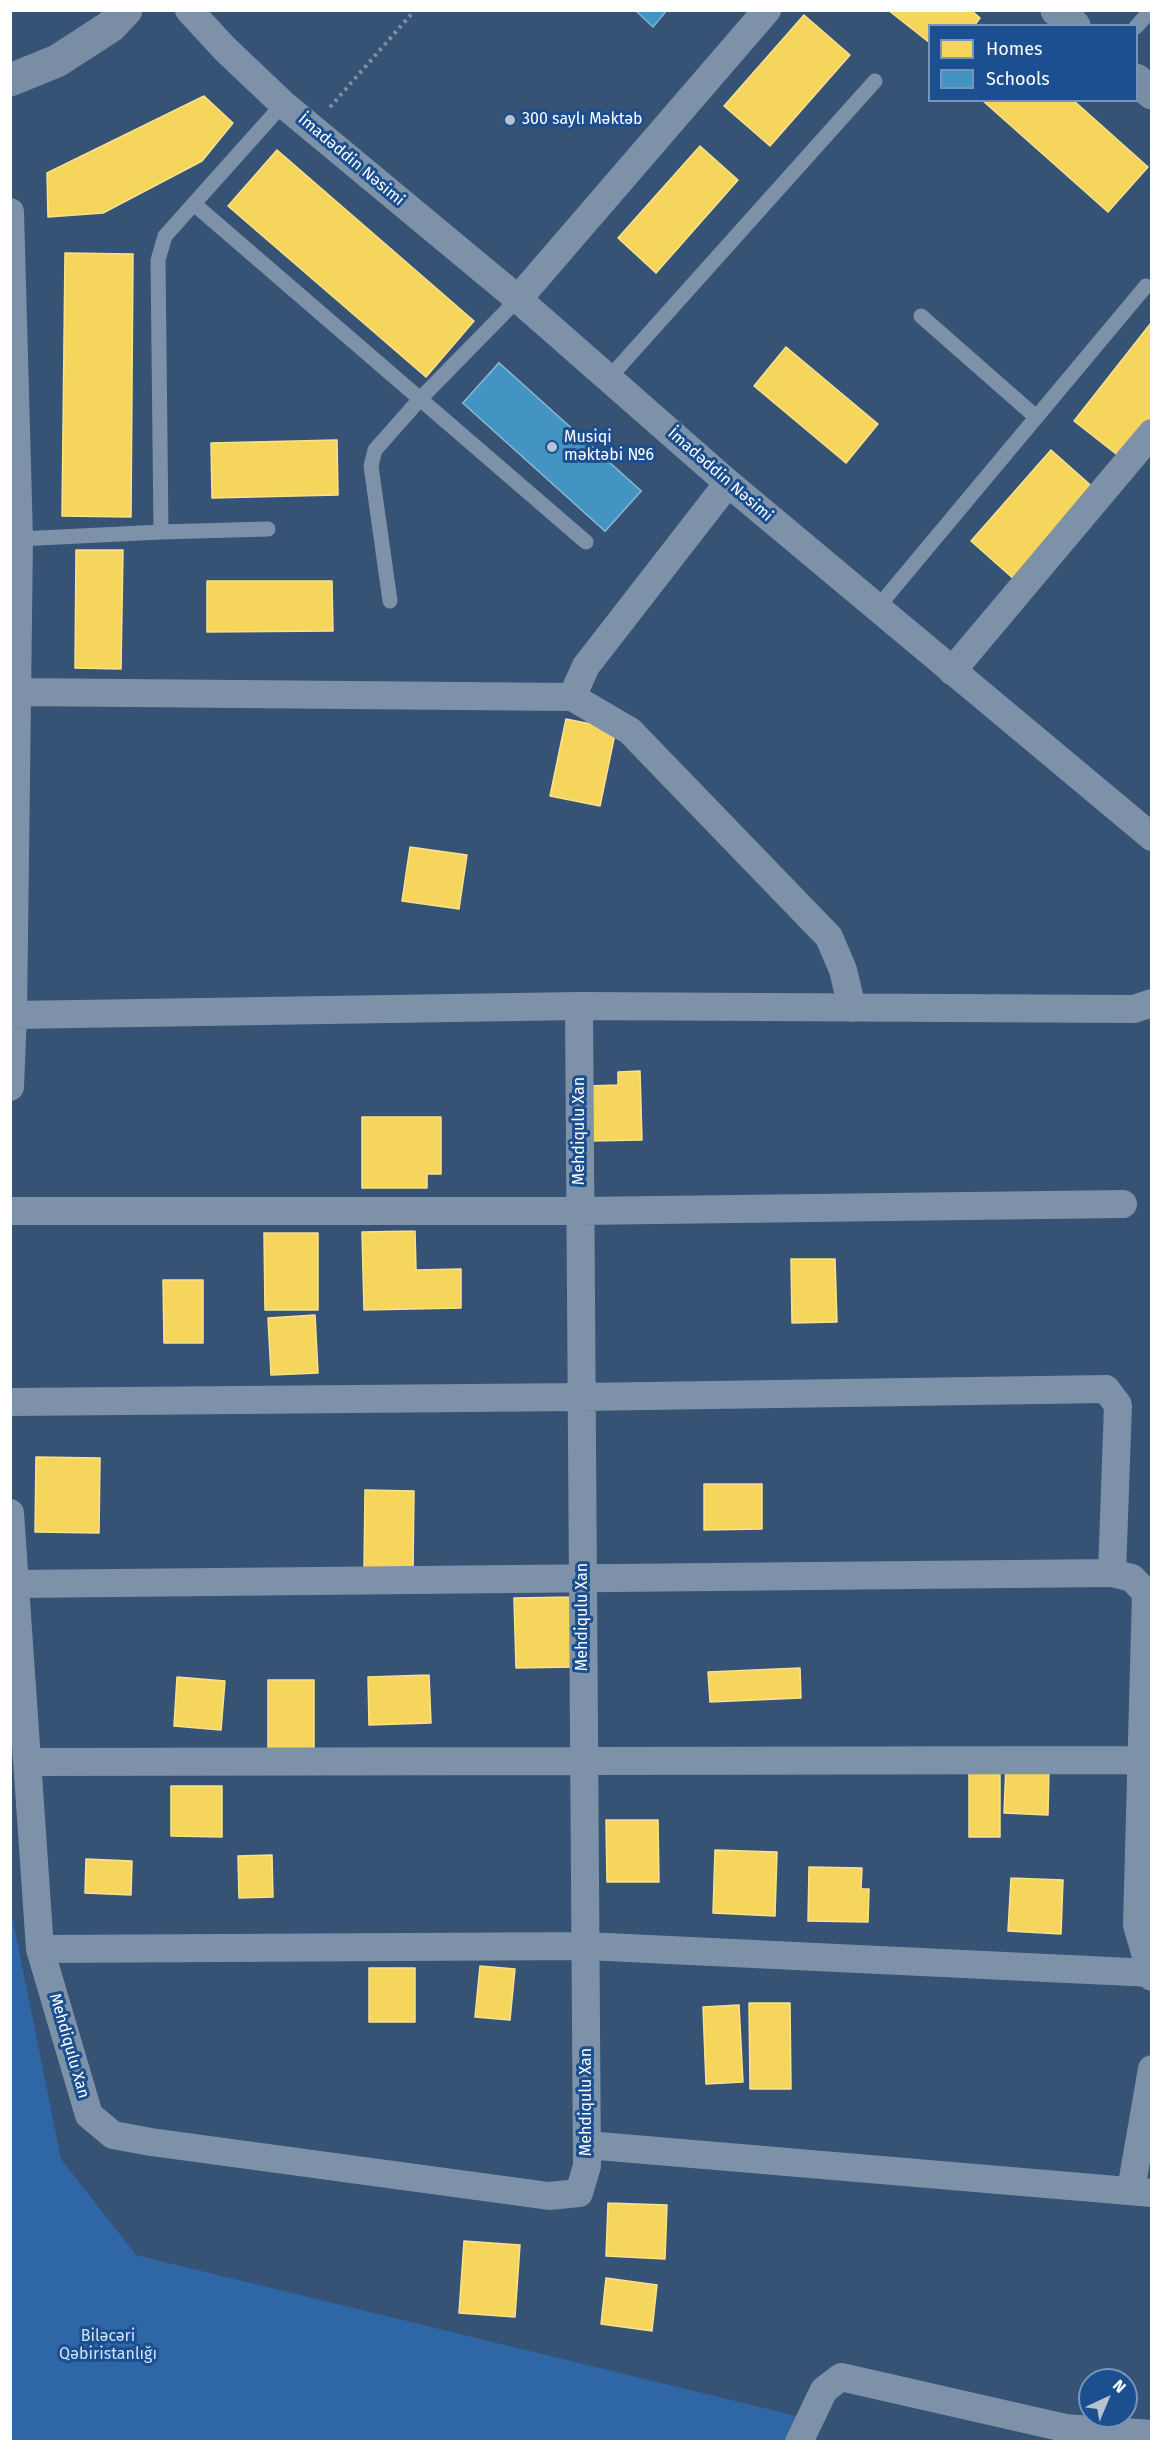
<!DOCTYPE html>
<html>
<head>
<meta charset="utf-8">
<style>
  body { margin:0 }
  #map { position:relative; width:1162px; height:2452px; overflow:hidden; background:#365274; font-family:"Fira Sans",sans-serif }
  canvas { display:block }
  .frame { position:absolute; inset:0; border:12px solid #fff; pointer-events:none }
  .legend { position:absolute; left:928px; top:24px; width:210px; height:78px; box-sizing:border-box; background:#1b4f8f; border:2px solid #7695bc; margin:0; padding:8px 10px; list-style:none; font-size:18px; color:#fff }
  .legend li { display:flex; align-items:center; gap:12px; height:30px }
  .legend b { width:30px; border:2px solid #7695bc }
  .north { position:absolute; left:1078px; top:2368px; width:60px; height:60px; box-sizing:border-box; background:#1b4f8f; border:2px solid #7695bc; border-radius:50%; rotate:44deg; font-size:16px; font-weight:700; line-height:24px; text-align:center; color:#fff }
  .north::after { content:''; display:block; margin:auto; width:21px; height:27px; background:#b9c2ce; clip-path:polygon(50% 0,100% 100%,50% 72%,0 100%) }
</style>
</head>
<body>
<div id="map">
<canvas width="1162" height="2452"></canvas>
<div class="frame"></div>
<ul class="legend">
<li><b style="height:16px;background:#f6d55c"></b>Homes</li>
<li><b style="height:16px;background:#4393c3"></b>Schools</li>
</ul>
<div class="north">N</div>
</div>
<script>
const context = document.querySelector('canvas').getContext('2d');
context.lineJoin = 'round';
function fill(path, color) {
  context.fillStyle = color;
  context.fill(path, 'evenodd');
}
function toPath(rows) {
  const path = new Path2D();
  for (const r of rows) {
    path.moveTo(r[0], r[1]);
    for (let i = 2; i < r.length; i += 2) path.lineTo(r[i], r[i + 1]);
  }
  return path;
}
function strokePath(path, color, width, dash) {
  context.strokeStyle = color;
  context.lineWidth = width;
  context.lineCap = dash ? 'butt' : 'round';
  context.setLineDash(dash || []);
  context.stroke(path);
}
function label(font, color, halo, rows, align = 'center') {
  context.font = font + ' "Fira Sans",sans-serif';
  context.lineWidth = 6;
  context.setLineDash([]);
  context.textBaseline = 'middle';
  context.strokeStyle = halo;
  context.fillStyle = color;
  for (const [text, x, y, turn = 0] of rows) {
    context.save();
    context.translate(x, y);
    context.rotate((+turn || 0) * Math.PI / 180);
    context.textAlign = isNaN(turn) ? turn : align;
    if (halo) context.strokeText(text, 0, 0);
    context.fillText(text, 0, 0);
    context.restore();
  }
}
fill(toPath([
  [10,1906,61,2159,136,2255,813,2420,812,2441,11,2441]
]), '#2f66a5');
const homes = toPath([
  [888,10,971,10,980,18,974,26,930,26,930,43,888,10],
  [804,15,850,55,770,146,724,106,804,15],
  [204,96,233,123,202,161,103,213,48,217,47,173,204,96],
  [982,100,1073,100,1148,167,1108,212,982,100],
  [700,146,738,180,656,273,618,238,700,146],
  [277,150,474,321,426,377,228,206,277,150],
  [65,253,133,254,131,517,62,516,65,253],
  [1151,323,1152,416,1120,457,1074,421,1151,323],
  [786,347,878,424,846,463,754,386,786,347],
  [499,363,641,491,605,531,463,403,499,363],
  [337,440,338,495,212,498,211,443,337,440],
  [1051,450,1096,490,1016,581,971,541,1051,450],
  [76,550,123,550,121,669,75,668,76,550],
  [207,581,332,581,333,631,207,632,207,581],
  [566,719,616,729,600,806,550,796,566,719],
  [410,847,467,855,459,909,402,901,410,847],
  [640,1071,642,1140,590,1141,588,1086,618,1085,618,1072,640,1071],
  [362,1117,441,1117,441,1174,427,1174,427,1188,362,1188,362,1117],
  [415,1231,416,1270,461,1269,461,1308,364,1310,362,1232,415,1231],
  [264,1233,318,1233,318,1310,265,1310,264,1233],
  [791,1259,835,1259,837,1322,792,1323,791,1259],
  [163,1280,203,1280,203,1343,164,1343,163,1280],
  [315,1315,318,1373,271,1375,268,1318,315,1315],
  [36,1457,100,1458,99,1533,35,1532,36,1457],
  [704,1484,762,1484,762,1529,704,1530,704,1484],
  [365,1490,414,1491,413,1571,364,1570,365,1490],
  [573,1597,575,1667,516,1668,514,1598,573,1597],
  [800,1668,801,1698,710,1702,708,1672,800,1668],
  [429,1675,431,1723,369,1725,368,1677,429,1675],
  [177,1677,225,1681,221,1730,174,1726,177,1677],
  [268,1680,314,1680,314,1749,268,1750,268,1680],
  [1006,1765,1049,1766,1048,1815,1004,1813,1006,1765],
  [969,1771,1000,1771,1000,1837,969,1837,969,1771],
  [171,1786,222,1786,222,1837,171,1836,171,1786],
  [606,1820,658,1820,659,1882,607,1882,606,1820],
  [715,1850,777,1852,775,1916,713,1913,715,1850],
  [272,1855,273,1897,239,1898,238,1856,272,1855],
  [86,1859,132,1861,131,1895,85,1893,86,1859],
  [809,1867,862,1868,861,1889,869,1889,868,1922,808,1921,809,1867],
  [1011,1878,1063,1880,1061,1934,1008,1931,1011,1878],
  [480,1966,515,1969,510,2020,475,2017,480,1966],
  [369,1968,415,1968,415,2022,369,2022,369,1968],
  [749,2003,790,2003,791,2089,750,2089,749,2003],
  [739,2005,743,2082,706,2084,703,2007,739,2005],
  [608,2203,667,2205,665,2259,606,2256,608,2203],
  [464,2241,520,2245,515,2317,459,2313,464,2241],
  [606,2278,657,2285,652,2331,601,2324,606,2278]
]);
fill(homes, '#f6d55c');
strokePath(homes, '#f9e28d', 1.5);
const schools = toPath([
  [635,10,667,10,653,27,635,10],
  [499,363,641,491,605,531,463,403,499,363]
]);
fill(schools, '#4393c3');
strokePath(schools, '#7bb3d5', 1.5);
strokePath(toPath([
  [330,107,415,10]
]), '#7d92a8', 4, [3, 4.5]);
strokePath(toPath([
  [1136,27,1151,10],
  [194,204,586,542],
  [921,316,1036,417],
  [609,378,875,81],
  [161,532,158,260,165,236,283,104],
  [19,539,161,532,268,529],
  [390,601,371,466,375,450,420,399,518,299],
  [877,608,1146,286]
]), '#7d92a8', 15);
strokePath(toPath([
  [189,10,225,49,283,104,518,299,728,483,1152,837],
  [10,212,19,539,13,1015,10,1087],
  [518,299,767,10],
  [952,671,1152,433],
  [16,692,572,697,630,731,829,937,843,970,852,1008],
  [572,697,586,666,728,483],
  [13,1015,579,1006,1134,1009,1152,1003],
  [10,1211,580,1211,1123,1204],
  [10,1402,581,1397,1106,1389,1118,1405,1112,1573],
  [10,1513,40,1949,89,2115,113,2135,151,2142,549,2196,579,2193,587,2166,579,1006],
  [16,1584,1112,1573,1132,1578,1146,1593,1137,1925,1152,1977],
  [28,1762,1142,1760],
  [40,1949,586,1946,1152,1973],
  [587,2145,1152,2193],
  [1131,2190,1152,2069],
  [799,2442,824,2390,841,2377,1065,2428,1152,2434]
]), '#7d92a8', 28);
strokePath(toPath([
  [1057,10,1074,26],
  [10,80,57,61,111,26,126,10],
  [1136,80,1152,93]
]), '#798da4', 33);
for (const [x, y, r, color] of [
  [510,120,6,"#b9c2ce"],
  [552,447,6,"#b9c2ce"]
]) {
  const dot = new Path2D();
  dot.arc(x, y, r, 0, 2 * Math.PI);
  context.fillStyle = color;
  context.fill(dot);
  strokePath(dot, '#1b4f8f', 2);
}
label('16px', '#fff', '#1b4f8f', [
  ["300 saylı Məktəb",522,120],
  ["Musiqi",564,438],
  ["məktəbi №6",564,456]
], 'left');
label('16px', '#fff', '#1b4f8f', [
  ["İmadəddin Nəsimi",351,160,40],
  ["İmadəddin Nəsimi",720,475,41],
  ["Mehdiqulu Xan",580,1131,-90],
  ["Mehdiqulu Xan",583,1617,-90],
  ["Mehdiqulu Xan",69,2046,74],
  ["Mehdiqulu Xan",587,2102,-90]
]);
label('16px', '#cfe3fa', '#1b4f8f', [
  ["Biləcəri",108,2337],
  ["Qəbiristanlığı",108,2355]
]);
</script>
</body>
</html>
